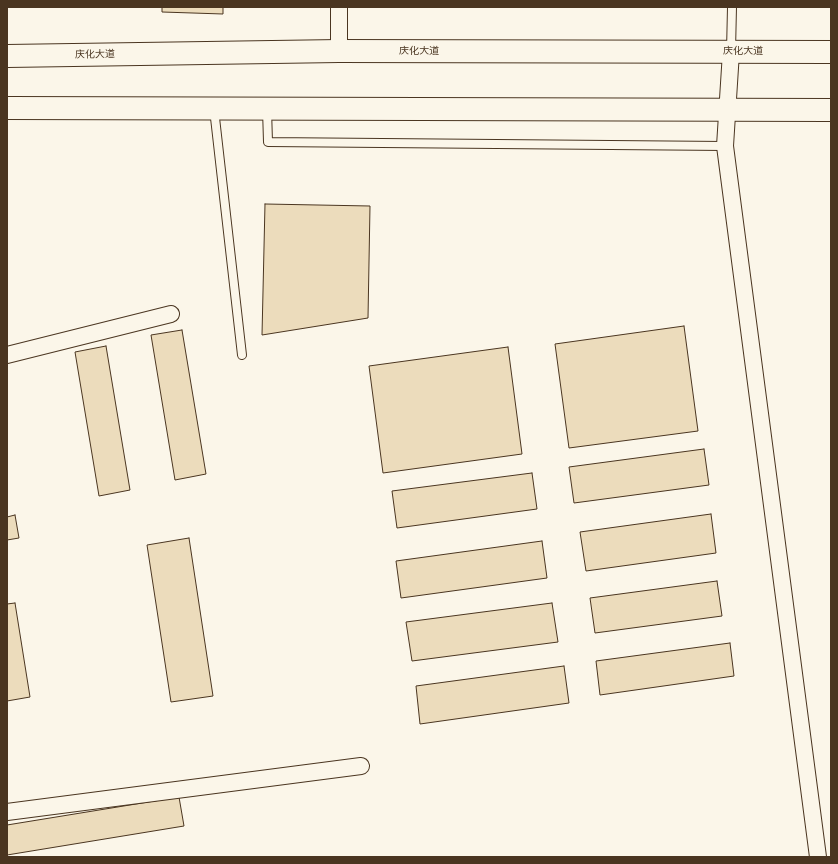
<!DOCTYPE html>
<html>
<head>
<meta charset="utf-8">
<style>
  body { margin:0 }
  #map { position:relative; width:838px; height:864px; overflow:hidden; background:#fbf6e9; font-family:"Titillium Web",sans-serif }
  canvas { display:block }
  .frame { position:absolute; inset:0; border:8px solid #4a3520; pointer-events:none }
</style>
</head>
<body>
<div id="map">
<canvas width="838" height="864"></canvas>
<div class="frame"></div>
</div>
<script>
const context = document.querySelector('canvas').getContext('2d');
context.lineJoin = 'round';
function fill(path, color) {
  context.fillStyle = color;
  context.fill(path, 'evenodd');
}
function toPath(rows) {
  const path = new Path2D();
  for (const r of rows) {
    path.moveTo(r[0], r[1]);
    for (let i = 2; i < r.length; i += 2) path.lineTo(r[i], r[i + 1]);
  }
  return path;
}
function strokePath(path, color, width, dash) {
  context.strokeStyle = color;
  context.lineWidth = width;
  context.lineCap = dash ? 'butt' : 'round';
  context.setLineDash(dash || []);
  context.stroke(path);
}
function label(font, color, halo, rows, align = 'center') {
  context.font = font + ' "Titillium Web","Noto Sans SC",sans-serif';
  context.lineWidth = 3;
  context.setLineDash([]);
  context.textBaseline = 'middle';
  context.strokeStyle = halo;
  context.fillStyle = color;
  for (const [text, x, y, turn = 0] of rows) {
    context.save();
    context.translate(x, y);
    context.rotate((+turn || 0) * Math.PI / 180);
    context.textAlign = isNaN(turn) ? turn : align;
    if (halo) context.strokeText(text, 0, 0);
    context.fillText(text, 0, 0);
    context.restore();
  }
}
const building = toPath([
  [162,7,223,7,223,14,162,12,162,7],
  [265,204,370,206,368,318,262,335,265,204],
  [684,326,698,431,569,448,555,344,684,326],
  [182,330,206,474,175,480,151,335,182,330],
  [106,346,130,490,99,496,75,352,106,346],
  [508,347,522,454,383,473,369,366,508,347],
  [704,449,709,485,574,503,569,467,704,449],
  [532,473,537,509,397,528,392,491,532,473],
  [711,514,716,553,586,571,580,532,711,514],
  [15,515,19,538,7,540,7,517,15,515],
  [189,538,213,696,171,702,147,545,189,538],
  [542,541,547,578,401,598,396,561,542,541],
  [717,581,722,616,595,633,590,598,717,581],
  [15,603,30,697,7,701,7,604,15,603],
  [552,603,558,642,412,661,406,622,552,603],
  [730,643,734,676,600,695,596,661,730,643],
  [564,666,569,703,420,724,416,686,564,666],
  [179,797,184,826,7,855,7,825,179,797]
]);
fill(building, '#ecdcbc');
strokePath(building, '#4a3520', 1);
const lane = toPath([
  [731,51,732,7],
  [214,109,242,355],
  [267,109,268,142,725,146]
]);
const street = toPath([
  [339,7,339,51],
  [731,52,725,146,818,857],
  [7,355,171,314],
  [7,812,361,766]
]);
const highway = toPath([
  [7,56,339,51,831,52],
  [7,108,831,110]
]);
strokePath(lane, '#4a3520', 10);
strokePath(street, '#4a3520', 18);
strokePath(highway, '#4a3520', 24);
strokePath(lane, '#fbf6e9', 8);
strokePath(street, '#fbf6e9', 16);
strokePath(highway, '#fbf6e9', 22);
label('10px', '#4a3520', '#fbf6e9', [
  ["庆化大道",419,52],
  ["庆化大道",743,52],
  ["庆化大道",95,55,-1]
]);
</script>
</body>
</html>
